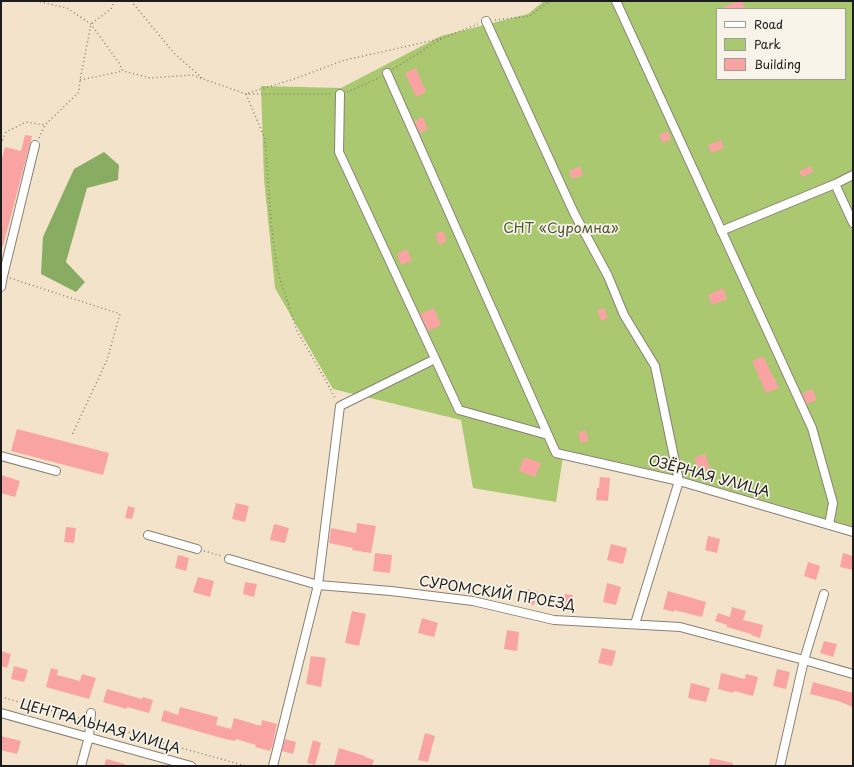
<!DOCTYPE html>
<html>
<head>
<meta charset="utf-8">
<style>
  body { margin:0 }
  #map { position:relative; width:854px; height:767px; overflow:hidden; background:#f4e3cb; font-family:"Playpen Sans",sans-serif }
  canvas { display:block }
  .frame { position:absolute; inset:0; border:2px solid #1c1c1c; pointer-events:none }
  .legend { position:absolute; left:716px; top:8px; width:130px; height:72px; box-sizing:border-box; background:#f7f3e8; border:1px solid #9f9d96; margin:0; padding:5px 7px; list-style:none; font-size:12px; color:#1c1c1c }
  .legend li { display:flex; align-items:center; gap:8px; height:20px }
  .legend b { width:20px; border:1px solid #9f9d96 }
</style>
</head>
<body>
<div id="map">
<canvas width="854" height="767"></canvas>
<div class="frame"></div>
<ul class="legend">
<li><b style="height:5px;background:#fff"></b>Road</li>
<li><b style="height:11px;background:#aac870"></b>Park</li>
<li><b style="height:11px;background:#f9a4a2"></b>Building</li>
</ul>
</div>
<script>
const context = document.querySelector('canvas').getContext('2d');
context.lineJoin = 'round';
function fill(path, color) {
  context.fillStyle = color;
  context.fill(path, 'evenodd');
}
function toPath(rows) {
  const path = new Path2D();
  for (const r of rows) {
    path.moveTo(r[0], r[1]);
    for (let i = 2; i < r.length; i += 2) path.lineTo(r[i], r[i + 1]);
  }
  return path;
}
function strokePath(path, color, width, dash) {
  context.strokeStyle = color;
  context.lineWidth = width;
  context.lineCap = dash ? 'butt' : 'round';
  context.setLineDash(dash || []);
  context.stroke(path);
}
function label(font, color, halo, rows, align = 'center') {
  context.font = font + ' "Playpen Sans",sans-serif';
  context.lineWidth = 3.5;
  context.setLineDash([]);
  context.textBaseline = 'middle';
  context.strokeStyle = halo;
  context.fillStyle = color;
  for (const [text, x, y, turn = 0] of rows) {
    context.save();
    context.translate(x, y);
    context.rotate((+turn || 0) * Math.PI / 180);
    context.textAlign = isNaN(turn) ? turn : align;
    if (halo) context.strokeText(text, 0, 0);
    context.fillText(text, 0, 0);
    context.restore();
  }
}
fill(toPath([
  [544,1,853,1,853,527,676,475,564,450,556,502,473,488,461,420,333,389,275,288,264,179,261,86,341,88,441,36,528,14],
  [717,9,845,9,845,79,717,79]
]), '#aac870');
fill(toPath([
  [104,152,119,165,118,180,87,188,66,262,85,282,76,292,41,274,43,237,74,169]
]), '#87ac62');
fill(toPath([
  [738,1,742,1,745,9,719,9],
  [416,68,426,92,416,97,405,73],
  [423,117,428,129,420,133,414,121],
  [668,131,671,139,663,143,659,135],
  [25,135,32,136,3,246,1,246,1,162,5,147,21,151],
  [721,140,724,148,711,153,708,145],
  [580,166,583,175,572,179,569,171],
  [811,166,813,172,802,177,799,171],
  [443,231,447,241,439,245,435,234],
  [407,249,412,261,401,265,397,254],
  [723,288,727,299,712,305,708,295],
  [434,308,441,325,428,331,420,314],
  [604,308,608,318,601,321,597,310],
  [763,356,773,377,774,377,779,388,766,393,752,361],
  [812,389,817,400,807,404,802,393],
  [17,429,109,453,103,475,11,451],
  [585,430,589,440,581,443,578,433],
  [705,454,710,468,700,472,694,458],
  [524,457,541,463,535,477,519,471],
  [1,475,20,481,15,497,1,493],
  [600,477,610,478,608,501,596,500,597,488,599,488],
  [236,503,249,506,245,522,232,519],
  [128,506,135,508,132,519,125,518],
  [357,523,376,526,371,553,352,550,353,548,329,543,331,528,356,533],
  [274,524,289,528,285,543,270,540],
  [66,527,76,528,74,543,64,542],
  [708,536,720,539,717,553,705,550],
  [611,544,627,548,623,564,607,560],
  [375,553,392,555,390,573,373,571],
  [843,553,853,556,853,570,840,567],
  [178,555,189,558,186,571,175,568],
  [808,562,820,566,816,580,804,576],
  [198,577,214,581,210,597,193,592],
  [245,582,257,584,254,597,243,594],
  [607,583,621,587,616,605,603,602],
  [528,589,538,592,534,605,525,603],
  [668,591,706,602,702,617,674,610,674,612,663,609],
  [565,594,573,595,571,608,562,606],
  [732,607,746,611,743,620,763,625,760,638,751,635,751,634,727,627,727,625,715,621,718,613,730,617],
  [352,611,366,614,359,646,345,643],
  [422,618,438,623,434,637,418,633],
  [507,630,519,632,517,651,504,649],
  [824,641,837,644,833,657,820,653],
  [602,648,616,651,612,666,598,663],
  [1,651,11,654,7,668,1,666],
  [311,656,326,658,321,687,306,684],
  [14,666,28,670,24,682,11,679],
  [51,668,58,670,57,675,80,681,82,674,96,678,89,699,46,687],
  [777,669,790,672,786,689,773,686],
  [721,673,745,679,746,674,758,677,753,696,734,691,733,693,718,689],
  [813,682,853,693,853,707,838,701,810,694],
  [691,683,710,688,706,702,688,698],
  [107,689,142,699,143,697,153,700,149,713,127,707,127,709,103,702],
  [180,707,218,717,216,725,231,729,234,718,261,726,262,720,277,724,272,748,271,748,270,751,255,747,256,745,236,739,235,741,225,739,161,721,164,710,178,715],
  [425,733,435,736,428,762,418,760],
  [1,736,21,741,17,754,1,750],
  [285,739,296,742,293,754,282,751],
  [313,740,321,743,315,765,307,763],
  [339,748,365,756,365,757,374,760,372,766,334,766],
  [710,758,733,763,733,766,709,766],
  [106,759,125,764,124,766,104,766]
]), '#f9a4a2');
const minor = toPath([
  [616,1,812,428,833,503,829,525],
  [486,21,574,213,608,276,624,315,655,366,679,481,635,624],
  [387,73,556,453,679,481,853,532],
  [340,94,339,152,459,410,548,435],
  [835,184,853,175],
  [721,231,835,184,853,223],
  [1,287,3,276,35,145],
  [1,456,56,471],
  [148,535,197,549],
  [229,559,318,585,391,591,473,601,554,620,680,627,804,660,853,674],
  [1,713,191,766],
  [81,766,89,737,91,713],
  [273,766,318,585,340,406,435,359],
  [780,766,804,660,824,594]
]);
strokePath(minor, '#888074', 10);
strokePath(toPath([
  [36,1,67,8,91,24,119,63,123,71,151,78,192,75,246,94,331,94],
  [131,1,174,53,202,78],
  [495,20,530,16,550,1],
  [393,69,443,38],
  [80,80,123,71],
  [347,92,372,81,380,77],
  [248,93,294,79,345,60,395,49,443,38,478,24],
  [246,94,265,139,271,222,277,269,297,331,325,379,336,400],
  [39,138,45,125,79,92,80,80,91,24,111,9,114,1],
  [1,144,6,132,26,122,45,125],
  [10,278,120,314,107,360,72,435],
  [204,551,222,556],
  [1,697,82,719],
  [98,723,167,744,246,766]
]), '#888074', 1.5, [1, 3]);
strokePath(minor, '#fff', 8);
label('14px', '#4e5839', '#f7f3e8', [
  ["СНТ «Суромна»",561,229]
]);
label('14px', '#1c1c1c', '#f7f3e8', [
  ["ОЗЁРНАЯ УЛИЦА",709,477,15],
  ["СУРОМСКИЙ ПРОЕЗД",497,594,9],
  ["ЦЕНТРАЛЬНАЯ УЛИЦА",100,727,16]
]);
</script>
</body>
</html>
